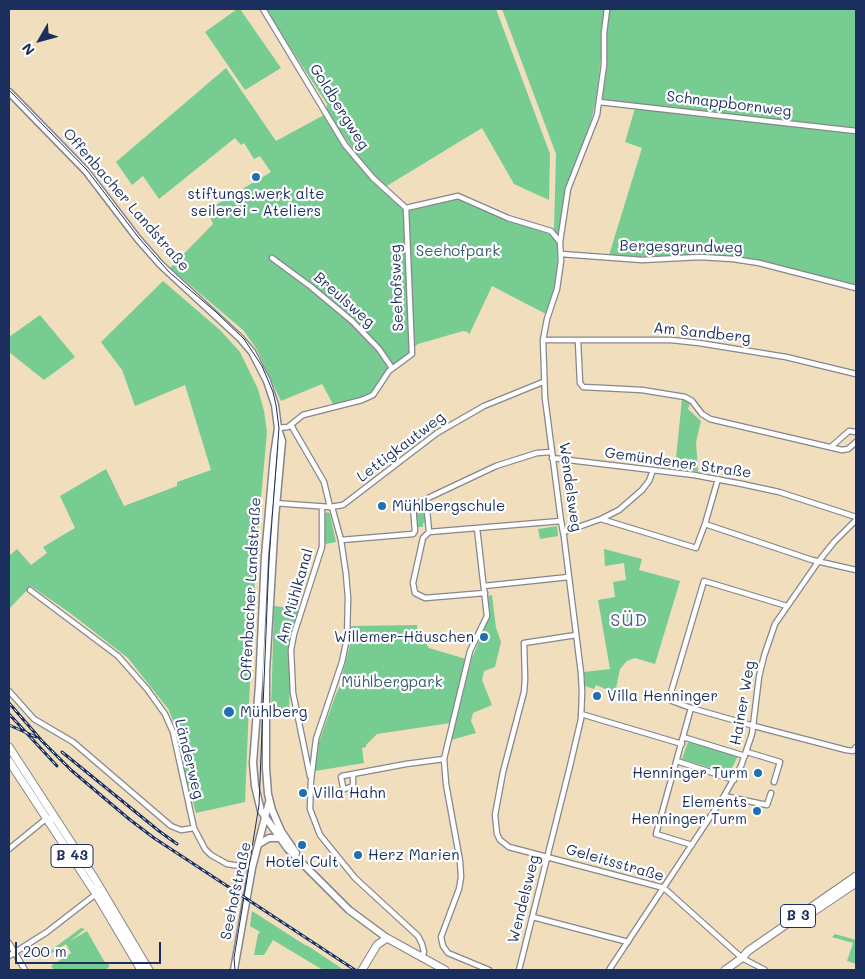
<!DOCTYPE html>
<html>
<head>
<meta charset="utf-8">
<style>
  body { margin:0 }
  #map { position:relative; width:865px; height:979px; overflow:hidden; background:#f0debd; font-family:Mali,sans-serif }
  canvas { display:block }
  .frame { position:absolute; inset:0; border:10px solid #1b2f5e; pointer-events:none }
  .north { position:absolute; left:15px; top:15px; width:50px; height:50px; -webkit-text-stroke:4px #fff; paint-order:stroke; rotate:232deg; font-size:14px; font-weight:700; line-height:20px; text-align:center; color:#1b2f5e }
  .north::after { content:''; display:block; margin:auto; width:18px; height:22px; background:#1b2f5e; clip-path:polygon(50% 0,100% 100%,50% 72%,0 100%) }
  .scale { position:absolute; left:15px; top:942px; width:146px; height:22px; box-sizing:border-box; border:2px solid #1b2f5e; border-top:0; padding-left:6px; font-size:15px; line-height:18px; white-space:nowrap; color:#1b2f5e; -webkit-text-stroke:4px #fff; paint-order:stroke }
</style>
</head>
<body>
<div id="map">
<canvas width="865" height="979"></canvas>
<div class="frame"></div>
<div class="north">N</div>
<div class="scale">200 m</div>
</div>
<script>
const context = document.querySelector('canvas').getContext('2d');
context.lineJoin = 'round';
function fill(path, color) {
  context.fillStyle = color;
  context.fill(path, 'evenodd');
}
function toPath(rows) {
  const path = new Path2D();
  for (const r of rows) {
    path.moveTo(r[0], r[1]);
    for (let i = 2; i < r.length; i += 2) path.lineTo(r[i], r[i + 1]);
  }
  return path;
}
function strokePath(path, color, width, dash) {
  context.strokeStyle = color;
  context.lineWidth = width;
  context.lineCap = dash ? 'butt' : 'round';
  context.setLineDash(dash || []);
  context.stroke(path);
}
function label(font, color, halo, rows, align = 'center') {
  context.font = font + ' Mali,sans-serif';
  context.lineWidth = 4.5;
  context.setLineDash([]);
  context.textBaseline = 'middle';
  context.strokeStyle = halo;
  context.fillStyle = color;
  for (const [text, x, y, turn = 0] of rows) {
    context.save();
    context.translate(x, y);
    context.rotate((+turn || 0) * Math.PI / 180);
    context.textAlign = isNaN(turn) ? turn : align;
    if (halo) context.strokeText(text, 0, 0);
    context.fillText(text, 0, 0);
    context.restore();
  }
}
fill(toPath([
  [237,9,240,9,281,68,245,90,205,32],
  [265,9,496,9,550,154,549,200,514,184,482,128,385,187,358,156,326,112,327,104],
  [502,9,605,9,601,32,601,58,596,100,591,122,566,189,559,235,554,232,556,154],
  [610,9,856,9,856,286,760,260,732,256,630,257,609,255,642,148,625,142,636,105,602,101,607,66,606,34],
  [226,68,276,141,324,115,355,160,373,180,405,210,410,352,389,368,374,392,361,398,334,406,322,384,281,401,256,348,243,330,170,268,213,224,207,210,271,172,260,156,254,159,244,143,241,145,235,138,159,199,143,176,132,185,116,162],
  [459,199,507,220,552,235,557,243,558,256,554,290,546,314,492,286,469,335,468,332,463,331,418,344,413,348,408,211],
  [163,281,220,330,240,352,258,389,264,411,267,432,257,543,252,632,245,802,196,813,184,772,182,747,169,710,128,658,70,613,31,586,9,609,9,556,17,549,31,565,47,553,43,547,75,528,60,496,106,469,124,506,177,486,177,482,211,470,185,385,135,406,122,370,101,342],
  [40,315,75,357,44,380,9,352,9,337],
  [682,399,690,403,688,409,701,421,696,442,698,472,675,468],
  [420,506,425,506,425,523,423,523,423,527,418,527,416,509],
  [328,512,330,514,336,542,325,544,324,514],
  [557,526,558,536,540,539,538,529],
  [604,549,642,559,639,570,680,581,655,664,635,658,627,661,620,669,615,693,596,685,594,689,585,686,584,672,610,669,598,600,615,597,613,582,626,580,624,563,605,566],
  [492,595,496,628,501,642,495,667,484,671,482,680,492,705,473,713,471,721,476,733,451,740,472,658,490,615,488,596],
  [274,606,302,609,292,642,289,710,271,711],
  [417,625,418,633,429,648,466,659,450,723,377,734,366,745,366,747,362,748,364,763,315,771,319,742,336,694,341,684,341,679,351,641,351,626],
  [688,742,738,756,729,774,682,759],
  [252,911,305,945,308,946,344,970,323,970,273,940,264,955,254,955,258,934,260,932,250,926],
  [81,928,85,929,70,941,87,931,104,961,110,966,105,970,54,970,51,966,71,953,66,944,47,956,46,954],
  [835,934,856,940,856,964,847,961,853,943,832,937]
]), '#76cc91');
const street = toPath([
  [263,9,345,145,373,178,406,208],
  [599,102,856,131],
  [406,208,458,196,508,218,551,231,560,242],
  [561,254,642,260,700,257,733,259,759,263,856,288],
  [272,258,310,286,352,321,379,349,392,368],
  [543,340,671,340,699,343,786,357,856,374],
  [578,341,580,383,583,387,642,390,685,397,692,401,702,414,710,419,842,450,848,449,856,442],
  [291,425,324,482,330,507],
  [278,428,288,427,303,415,362,400,373,395,389,371,412,354,406,208],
  [832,446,849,431,856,432],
  [552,458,694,475,742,484,779,492,856,517],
  [274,503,330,507,343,505,437,433,484,406,543,382],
  [332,507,341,540,346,574,348,598,347,638,342,662,316,739,311,780,310,809,320,835,355,878,418,936,422,944,424,952,421,958],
  [601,519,696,548,705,524,718,479],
  [705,524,812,560,856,570],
  [477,528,487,616,470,651,444,759,446,784,460,861,461,877,459,889,441,937,443,946,448,953,489,970],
  [429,532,426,499,496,466,537,453,552,452],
  [429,532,423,538,413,583,415,593,425,598,485,593],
  [429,532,561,521],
  [564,532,601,519,619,510,642,490,649,481,653,470],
  [341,540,413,534,415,531,413,506,426,499],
  [484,586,569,577],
  [30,590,118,656,147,689,165,714,173,732,194,828,205,849,211,855,227,864,252,868],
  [787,606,704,581,669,699,672,701,691,708,754,726,846,750,853,751,856,747],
  [576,635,524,643,525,679,524,692,503,772,495,815,497,834,500,840,509,847,664,888,742,958,765,970],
  [9,691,34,719,73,742,171,826,181,830,194,828],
  [691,708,656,834,692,845],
  [581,714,682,744],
  [683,737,745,756],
  [747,752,780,762,774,782],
  [677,761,734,780],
  [353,774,353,786,345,789,343,787,341,777,342,776,406,764,444,759],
  [310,776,293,693,291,650,294,634,322,547,322,507],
  [724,796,767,805,771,793],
  [9,849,47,818,56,820],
  [533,917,628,942],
  [9,943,25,970],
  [9,956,47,932,96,894],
  [519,970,570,766,581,719,582,692,581,673,564,537,561,521,545,398,543,340,547,319,557,289,561,261,560,242,568,189,597,115,604,65,604,33,607,9],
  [609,970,724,796,741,766,752,734,759,677,764,656,775,624,818,562,834,542,856,520]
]);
const secondary = toPath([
  [9,92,86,171,138,239,161,265,240,338,252,352,267,381,275,405,278,428,274,455,265,556,259,685,253,763,255,786,261,811,288,849,349,910,387,938],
  [278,429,282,441,275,518,266,671,266,768,268,794,272,810,281,831,296,853],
  [259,844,269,838,279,838],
  [234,970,252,868,269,802]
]);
const primary = toPath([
  [9,747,95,879,149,970],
  [9,761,96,894,141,970],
  [807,916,856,883],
  [362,970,377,945,387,938,445,970],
  [725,970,742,958,748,951,856,876]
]);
strokePath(street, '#86868e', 7);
strokePath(secondary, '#86868e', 9);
strokePath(primary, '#86868e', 9);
strokePath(street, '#fff', 4.5);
strokePath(secondary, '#fff', 6);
strokePath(primary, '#fff', 7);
strokePath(toPath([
  [9,90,87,170,139,238,169,272,216,312,244,339,262,366,273,392,276,405,279,428,269,559,259,805,234,958,235,970]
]), '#1b2f5e', 1);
const rail = toPath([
  [9,703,42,741,71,770,129,819,154,838,355,970],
  [9,714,57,766],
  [9,725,36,737],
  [62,752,159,831,177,844]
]);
strokePath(rail, '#1b2f5e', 3);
strokePath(rail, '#fff', 1, [4]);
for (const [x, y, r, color] of [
  [256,177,5,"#1f6fb2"],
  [382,506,5,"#1f6fb2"],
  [484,637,5,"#1f6fb2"],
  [597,696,5,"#1f6fb2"],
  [229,712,6,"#1f6fb2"],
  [758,773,5,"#1f6fb2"],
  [303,793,5,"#1f6fb2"],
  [757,811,5,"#1f6fb2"],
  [302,845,5,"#1f6fb2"],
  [358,855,5,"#1f6fb2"]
]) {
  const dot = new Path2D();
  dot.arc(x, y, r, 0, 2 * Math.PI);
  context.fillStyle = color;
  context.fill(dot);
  strokePath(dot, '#fff', 2);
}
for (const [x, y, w] of [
  [72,856,42],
  [798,916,35]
]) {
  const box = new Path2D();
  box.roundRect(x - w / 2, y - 11.5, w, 23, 4);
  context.fillStyle = '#fff';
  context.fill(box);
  strokePath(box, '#1b2f5e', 1);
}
label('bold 14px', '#1b2f5e', null, [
  ["B 43",72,856],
  ["B 3",798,916]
]);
label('15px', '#1b2f5e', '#fff', [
  ["Schnappbornweg",729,104,7],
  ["Goldbergweg",339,107,58],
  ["Offenbacher Landstraße",126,200,49],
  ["Bergesgrundweg",681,247,1],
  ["Seehofsweg",397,288,-92],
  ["Breulsweg",344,300,41],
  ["Am Sandberg",702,333,6],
  ["Lettigkautweg",401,447,-37],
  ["Gemündener Straße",678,463,8],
  ["Wendelsweg",570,487,82],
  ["Offenbacher Landstraße",251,589,-87],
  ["Am Mühlkanal",295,596,-74],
  ["Hainer Weg",743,703,-80],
  ["Länderweg",189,759,76],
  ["Geleitsstraße",615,863,16],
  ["Seehofstraße",236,891,-78],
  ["Wendelsweg",524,899,-76]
]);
label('15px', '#1b2f5e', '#fff', [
  ["stiftungs.werk alte",256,194,"center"],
  ["seilerei - Ateliers",256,211,"center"],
  ["Mühlbergschule",392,506],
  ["Willemer-Häuschen",474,637,"right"],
  ["Villa Henninger",607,696],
  ["Mühlberg",240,712],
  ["Henninger Turm",748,773,"right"],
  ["Villa Hahn",313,793],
  ["Elements",747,802,"right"],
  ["Henninger Turm",747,819,"right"],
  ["Herz Marien",368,855],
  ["Hotel Cult",302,862,"center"]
], 'left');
label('15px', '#365e6d', '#fff', [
  ["Seehofpark",458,251],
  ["Mühlbergpark",392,682]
]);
context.letterSpacing = '1px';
label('18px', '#565b8d', '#fff', [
  ["SÜD",629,620]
]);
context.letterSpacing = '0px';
</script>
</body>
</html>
